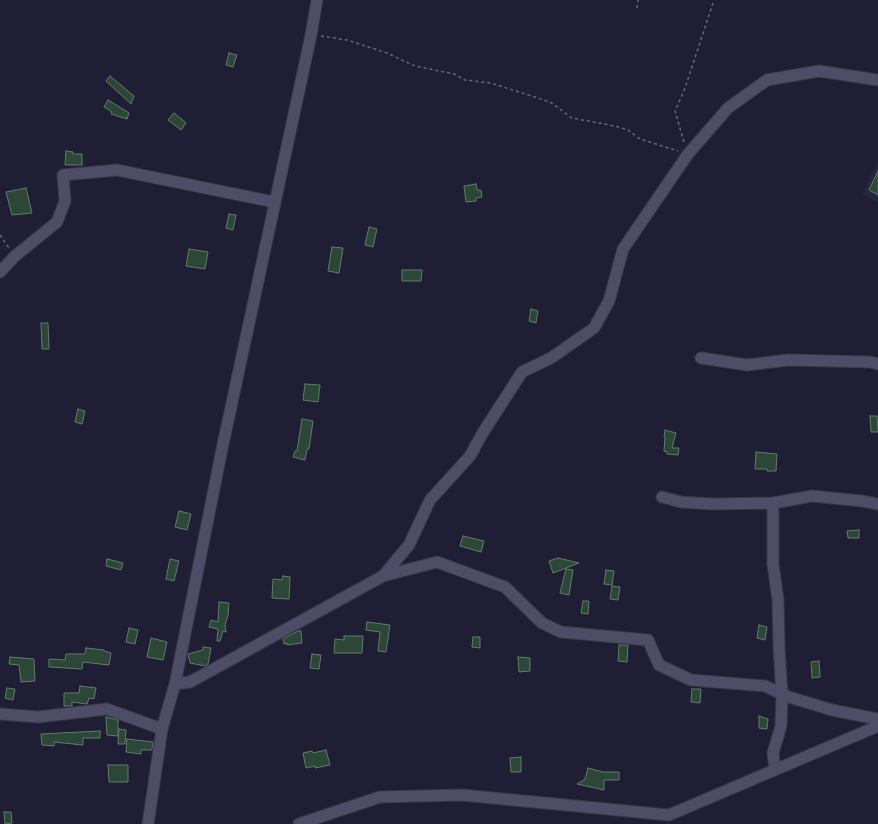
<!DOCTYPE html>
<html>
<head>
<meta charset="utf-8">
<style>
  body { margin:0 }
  canvas { display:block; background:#1f1e34 }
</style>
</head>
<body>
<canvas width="878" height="824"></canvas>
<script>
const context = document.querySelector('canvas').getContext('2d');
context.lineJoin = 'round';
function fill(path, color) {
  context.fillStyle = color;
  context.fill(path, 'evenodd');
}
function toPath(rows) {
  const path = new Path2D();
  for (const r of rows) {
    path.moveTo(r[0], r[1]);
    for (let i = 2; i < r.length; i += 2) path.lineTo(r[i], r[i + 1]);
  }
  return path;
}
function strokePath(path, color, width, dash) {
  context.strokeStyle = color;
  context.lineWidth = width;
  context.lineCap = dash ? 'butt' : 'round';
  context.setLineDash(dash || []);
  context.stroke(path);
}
fill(toPath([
  [878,160,878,203,862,194]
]), '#272642');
const building = toPath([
  [229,53,237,55,233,67,226,65,229,53],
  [110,76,134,96,131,104,106,81,110,76],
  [108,100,129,113,127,119,111,114,112,112,104,107,108,100],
  [174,113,186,123,181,130,168,120,174,113],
  [66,151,73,152,73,154,82,154,82,165,65,165,66,151],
  [878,171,878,195,869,190,878,171],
  [476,184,477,190,481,190,482,197,476,198,476,201,466,202,464,186,476,184],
  [26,188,32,213,12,215,6,192,26,188],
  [229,214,236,215,233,230,226,228,229,214],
  [369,227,377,229,373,247,365,245,369,227],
  [332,247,343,248,339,273,328,271,332,247],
  [189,249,208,252,205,269,186,266,189,249],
  [402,270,422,270,421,281,402,281,402,270],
  [531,309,538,311,536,323,529,321,531,309],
  [41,323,48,323,49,349,42,349,41,323],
  [305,384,320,385,318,402,303,400,305,384],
  [78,409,85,411,82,424,75,422,78,409],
  [870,416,877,416,878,432,871,432,870,416],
  [302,419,313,421,309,449,307,449,305,460,293,457,295,451,297,451,302,419],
  [665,430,676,433,672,448,679,448,678,455,667,454,667,452,664,451,665,437,664,437,665,430],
  [756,452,777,454,776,471,767,471,767,469,755,469,756,452],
  [179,511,191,514,187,530,175,527,179,511],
  [859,530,859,538,848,538,847,531,859,530],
  [463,536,484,541,481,552,460,546,463,536],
  [558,558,579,563,553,573,549,561,558,558],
  [107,559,123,563,121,570,106,566,107,559],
  [170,559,179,561,174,581,166,579,170,559],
  [566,569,573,570,569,595,560,593,566,569],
  [606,570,614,571,612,585,604,584,606,570],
  [283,576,290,577,289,599,272,598,273,579,282,580,283,576],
  [612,586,620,587,618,600,610,599,612,586],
  [583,601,589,601,588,614,581,613,583,601],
  [219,602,229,603,228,615,225,625,226,632,223,631,220,641,217,641,218,629,209,627,211,620,218,622,219,602],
  [367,622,390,625,386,652,378,651,380,632,366,630,367,622],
  [759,625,767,627,765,640,757,638,759,625],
  [129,628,138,630,135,644,126,642,129,628],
  [298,631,301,631,302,643,287,645,287,643,284,644,283,639,298,631],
  [344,636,363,636,362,653,334,653,335,639,344,640,344,636],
  [473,637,480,637,480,648,472,647,473,637],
  [151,638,167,642,163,660,147,657,151,638],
  [619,645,628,645,627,662,618,661,619,645],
  [203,647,211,648,208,664,205,666,190,663,188,654,203,650,203,647],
  [86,648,104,650,104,651,111,653,109,665,83,662,82,669,49,667,49,659,65,660,66,654,85,654,86,648],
  [312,654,321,655,319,669,310,668,312,654],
  [10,657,34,659,35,681,21,682,19,665,9,664,10,657],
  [518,657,530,658,530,671,519,672,518,657],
  [819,661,820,677,812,678,811,662,819,661],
  [80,686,96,688,94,699,89,698,87,704,72,702,72,706,64,706,64,693,79,693,80,686],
  [7,688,15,689,13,700,5,698,7,688],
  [692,689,701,689,700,703,691,702,692,689],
  [759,716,768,719,767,729,759,728,759,716],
  [106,717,118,720,118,736,107,735,106,717],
  [119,729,126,730,125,744,118,744,119,729],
  [100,731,100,738,83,738,83,745,54,742,54,746,42,745,41,734,100,731],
  [127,739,153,742,152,750,141,750,141,754,126,752,127,739],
  [326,750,330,765,315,768,315,766,306,768,303,753,312,751,313,753,326,750],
  [521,757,521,772,511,772,510,758,521,757],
  [108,765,128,765,128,782,109,782,108,765],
  [588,768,603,772,619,772,619,780,604,780,604,790,577,784,585,779,588,768],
  [4,812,11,812,12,823,5,824,4,812]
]);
fill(building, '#2c4637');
strokePath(building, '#607c6a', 1);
const minor = toPath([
  [0,272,15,256,57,222,65,201,63,175,117,170,274,202],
  [701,358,747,365,788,360,870,362,878,364],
  [662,497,681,502,713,504,773,503,812,496,862,501,878,504],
  [773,503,773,564,778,600,779,648,782,694,781,726,773,753,775,770],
  [383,576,437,562,505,587,542,623,561,632,648,640,659,665,691,680,765,686,789,697,832,710,878,719],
  [175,684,190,682,383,576,409,545,430,500,470,456,482,434,522,372,551,358,594,328,609,301,623,249,688,154,728,108,767,80,819,71,878,80],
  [0,714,38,717,107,709,162,729],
  [148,824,162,729,175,684,222,449,311,35,317,0],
  [299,824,380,797,462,795,669,815,878,726]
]);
strokePath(minor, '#39374a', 13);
strokePath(toPath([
  [637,8,638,0],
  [321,36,347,40,387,53,415,66,454,74,465,80,491,83,550,102,572,118,615,126,628,130,640,139,678,151],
  [684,142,675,111,684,91,714,0],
  [0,235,9,248]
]), '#68677b', 1.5, [3, 3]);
strokePath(minor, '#4d4d67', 11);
</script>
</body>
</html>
